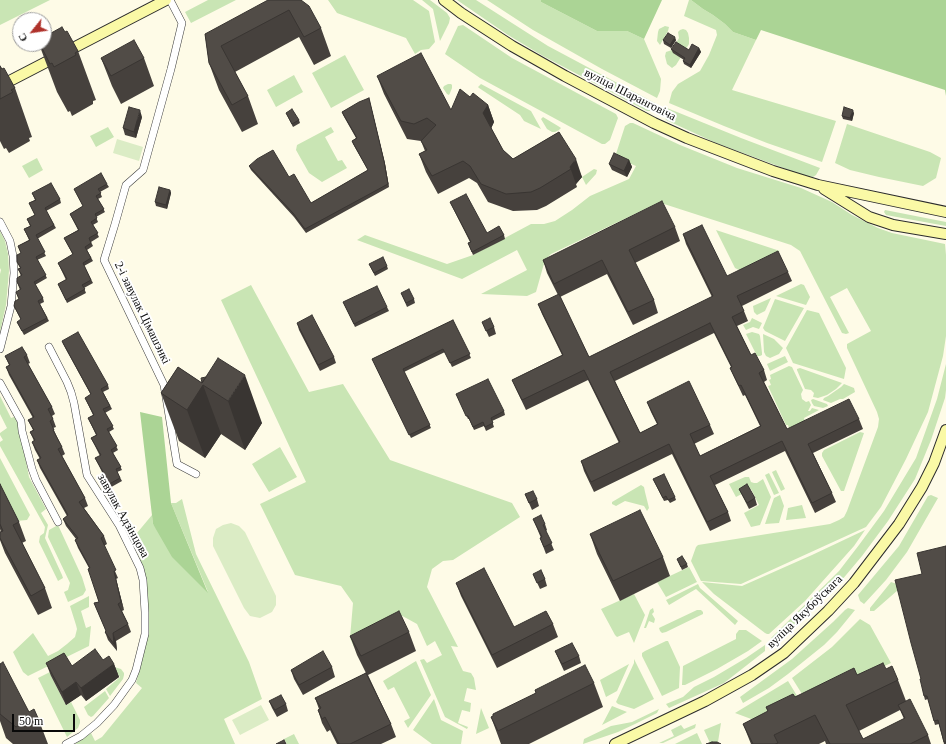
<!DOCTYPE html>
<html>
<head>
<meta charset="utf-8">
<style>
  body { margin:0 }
  #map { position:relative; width:946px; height:744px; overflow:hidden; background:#fefbe7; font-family:Georgia,serif }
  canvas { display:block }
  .north { position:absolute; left:12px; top:12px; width:40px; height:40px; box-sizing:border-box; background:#fff; border:1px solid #9d9d9d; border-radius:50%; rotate:240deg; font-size:11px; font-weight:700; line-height:16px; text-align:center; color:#090909 }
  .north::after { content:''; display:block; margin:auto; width:14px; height:18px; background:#af322b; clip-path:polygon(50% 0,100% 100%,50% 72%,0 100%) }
  .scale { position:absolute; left:12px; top:714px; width:63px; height:18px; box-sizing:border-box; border:2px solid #090909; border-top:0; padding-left:5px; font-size:12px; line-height:14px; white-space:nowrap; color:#090909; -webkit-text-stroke:3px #fff; paint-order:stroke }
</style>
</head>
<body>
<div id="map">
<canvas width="946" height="744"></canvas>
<div class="north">С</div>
<div class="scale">50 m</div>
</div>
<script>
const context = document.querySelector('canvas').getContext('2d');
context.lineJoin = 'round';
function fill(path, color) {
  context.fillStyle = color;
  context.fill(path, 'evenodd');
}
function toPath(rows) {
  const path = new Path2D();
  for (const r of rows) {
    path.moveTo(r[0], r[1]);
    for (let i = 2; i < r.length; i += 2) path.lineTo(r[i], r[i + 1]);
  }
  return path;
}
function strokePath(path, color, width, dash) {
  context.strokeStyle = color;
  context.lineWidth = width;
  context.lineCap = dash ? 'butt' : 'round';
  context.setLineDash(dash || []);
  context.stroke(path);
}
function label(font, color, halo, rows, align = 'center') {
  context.font = font + ' Georgia,serif';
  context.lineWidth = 4;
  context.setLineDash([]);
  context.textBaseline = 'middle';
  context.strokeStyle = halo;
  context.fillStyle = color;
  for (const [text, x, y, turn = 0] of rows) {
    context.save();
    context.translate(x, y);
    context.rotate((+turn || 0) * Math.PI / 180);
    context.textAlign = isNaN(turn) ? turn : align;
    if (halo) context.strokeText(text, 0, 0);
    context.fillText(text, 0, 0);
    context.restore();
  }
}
fill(toPath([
  [0,0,50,0,0,25],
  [208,0,236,0,191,23,185,12],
  [328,0,413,0,429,11,435,42,429,49,421,50,415,54,406,38,337,13],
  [422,0,430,0,447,13,450,18,449,23,440,41,433,9],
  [457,0,476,0,548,46,655,103,652,109,650,111,647,111,543,56,508,35],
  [487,0,541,0,541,2,597,31,627,31,644,39,661,79,660,91,657,98,602,69,533,30],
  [689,0,691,0,703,9,713,15,725,24,733,32,756,40,732,90,836,121,822,162,767,143,724,126,669,103,672,92,678,84,700,71,709,55,717,35,716,30,684,16],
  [463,25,512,58,616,114,618,118,610,140,605,144,602,144,480,78,445,54,458,26],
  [665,26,669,27,668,31,660,45,657,41,658,32,659,29],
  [683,29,686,30,688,33,689,38,689,44,676,65,672,68,667,64,665,56,666,52,672,50,679,38,678,32,680,30],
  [345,55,364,90,331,108,312,73],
  [294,75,303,92,276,107,267,90],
  [448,84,451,84,452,85,452,88,450,93,449,95,447,94,443,88,444,86],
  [481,84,531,111,541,129,524,121,520,115,479,88,478,87],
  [667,108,741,138,820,168,816,175,813,177,805,176,716,143,666,120,665,117,665,113],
  [543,117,558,126,561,128,559,130,555,132,552,132,547,129,541,119],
  [630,123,633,123,680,145,737,168,801,188,812,193,832,202,852,215,878,228,892,233,945,244,946,255,946,336,943,356,928,412,906,459,881,507,866,527,741,584,701,581,691,561,696,547,698,545,830,524,839,520,844,517,847,511,878,427,879,419,877,412,847,348,847,344,871,331,847,288,830,297,849,333,846,334,842,333,800,251,791,245,661,203,656,204,551,254,545,260,536,292,527,296,481,294,527,270,517,250,462,279,357,240,365,235,447,264,473,255,531,224,544,224,555,221,572,210,590,196,629,179,636,166,615,157,625,126],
  [847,124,930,152,941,158,936,178,923,186,879,177,850,170,835,163],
  [108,127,114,137,96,147,90,136],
  [331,127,334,132,325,137,338,161,342,160,347,168,322,182,309,173,296,150,297,145],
  [37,158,43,170,29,178,22,166],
  [594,169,597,170,596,174,586,185,582,177],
  [885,210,946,222,946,226,886,215,884,212],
  [716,230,780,251,739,270,735,268],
  [0,231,5,241,8,254,9,271,6,305,0,332,0,274,1,270,0,268],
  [801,284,804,285,810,297,806,305,776,296],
  [251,285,309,392,343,384,390,460,512,503,520,517,453,560,443,561,432,569,427,587,458,647,451,646,463,671,471,673,474,678,476,690,467,688,464,701,471,703,470,712,462,710,458,723,468,727,467,729,445,717,420,660,424,659,427,663,442,655,435,641,427,646,417,624,397,613,377,634,354,647,350,638,353,603,341,586,295,575,260,504,306,482,221,300],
  [771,298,765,311,757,315,754,312,753,306],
  [775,299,804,308,785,341,765,331,763,328],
  [807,310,819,313,846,368,844,379,793,363,786,348],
  [752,318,762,323,759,329,753,327,746,330,743,325,750,322],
  [752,332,759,334,760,336,762,353,762,355,760,356,757,356,746,334],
  [763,334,774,339,783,348,779,354,770,358,766,356,764,352],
  [785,356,788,362,770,371,767,364],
  [946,364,946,390,945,398,931,440,915,479,888,521,862,556,836,587,782,640,780,642,777,642,771,638,839,571,859,545,884,511,916,458,937,399],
  [789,366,792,367,803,390,801,394,802,399,806,402,809,401,811,405,808,411,810,411,812,408,819,410,804,418,806,424,789,428,788,425,786,425,768,386,771,385,769,380,771,379,770,375],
  [800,368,842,383,836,389,827,395,818,398,813,397,814,393,811,390,805,389,797,370,797,369],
  [844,384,854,388,855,392,843,399,840,399,831,403,823,400,824,398,828,396,841,387],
  [0,396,11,418,14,417,19,424,29,477,46,509,41,513,48,525,45,538,62,575,63,578,58,581,39,542,40,536,44,533,45,527,0,446,0,442,3,440,0,435,0,433,7,428,0,414],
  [813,399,827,404,828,406,823,408,814,406,812,403,811,400],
  [860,432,864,433,844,491,841,491,822,456,822,453,824,450],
  [280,447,297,477,269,492,252,464],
  [0,458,30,515,27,520,16,521,0,489],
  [776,470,785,489,781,491,772,472],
  [769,473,779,493,774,495,765,475],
  [745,477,749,477,751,482,754,483,757,483,763,479,771,497,760,525,751,527,744,513,759,505,751,489,736,497,729,484],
  [641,485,644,487,645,492,649,508,647,511,644,506,625,501,616,506,612,504,612,502],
  [780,495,784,506,779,523,765,524,774,498],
  [931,495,938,498,907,552,886,580,864,604,860,601,858,595,899,546,928,496],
  [182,499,196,554,249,662,262,699,224,719,235,744,75,744,91,733,95,741,102,737,142,688,136,683,140,668,145,585,140,558,132,539,152,515,153,524,208,592,171,503,176,503],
  [802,505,806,518,786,520,788,508],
  [58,525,82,577,86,590,83,595,68,602,64,592,68,590,70,583,48,537,49,530],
  [865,530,854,546,805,601,769,634,767,634,765,633,714,594,702,582,742,586,812,555],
  [689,567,697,582,666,597,657,582],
  [891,582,897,584,898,590,874,611,870,611,870,608],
  [698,584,700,588,738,621,735,625,696,589,669,605,666,600],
  [634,594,645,615,634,643,629,632,617,637,615,635,601,609],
  [89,596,89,607,81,611,86,628,91,626,89,646,28,676,23,672,13,652,33,633,48,656,58,651,67,644,75,637,77,629,76,625,70,606],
  [653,608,654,612,652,614,655,619,654,623,649,621,646,628,644,628,650,610],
  [848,608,855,610,837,632,824,645,788,674,769,688,743,703,740,697,792,659,833,622,845,610],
  [697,610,701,610,703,612,703,614,666,632,662,633,660,631,659,628,661,627],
  [860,619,870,625,891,663,807,702,792,678,832,647],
  [739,630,746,630,762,641,748,651,717,669,685,685,682,685,683,666,736,639,736,634],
  [666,641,668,641,680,667,679,688,662,696,642,656,642,653,645,651],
  [765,645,765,651,724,683,669,708,666,704,683,697,694,687,714,677,746,658],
  [634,659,654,699,634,709,618,704,616,702,634,663],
  [416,661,431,695,408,728,404,721,410,718,394,687,388,690,383,681],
  [629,664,617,691,606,697,600,680],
  [62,666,51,676,66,705,71,702,80,720,80,723,78,728,67,737,38,678],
  [114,667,121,669,124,673,124,675,123,679,110,696,106,689,120,677,114,669],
  [788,681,802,704,762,723,735,713],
  [105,691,109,698,93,716,91,717,88,715,84,707],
  [434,699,441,720,463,731,461,744,432,744,413,730],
  [612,706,627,712,602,725],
  [481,708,489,728,476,734],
  [659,709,657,713,635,724,618,732,583,744,584,739,611,726,632,722],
  [721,723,718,742,710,743,704,730],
  [696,724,695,728,663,743,659,743,674,736,671,730,681,725,684,729],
  [697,733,702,744,675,744],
  [294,734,299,744,287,744,284,739]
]), '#c9e5b4');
fill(toPath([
  [541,0,662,0,644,39,627,31,597,31,541,2],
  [691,0,946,0,946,96,945,90,761,30,756,40,733,32,725,24,713,15,703,9],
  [140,412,162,417,171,503,208,593,172,557,153,524]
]), '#abd495');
fill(toPath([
  [117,139,143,147,139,161,113,153],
  [231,523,239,526,245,532,276,596,276,605,272,612,260,618,250,616,244,608,213,546,213,538,216,529,223,525],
  [261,705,269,720,240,735,232,720]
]), '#dbecc5');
const street = toPath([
  [170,0,182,23,171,69,143,170,126,185,115,224,104,260,164,385,177,464,196,474],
  [0,222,10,241,13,256,14,273,11,306,0,349],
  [49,347,67,382,71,392,74,403,87,475,119,525,140,568,143,580,145,612,145,634,136,670,132,680,114,705,97,723,81,736,66,744],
  [0,383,21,421,22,431,32,469,36,480,58,522]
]);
const secondary = toPath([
  [444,0,461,13,512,46,565,76,654,123,687,138,773,171,818,185,946,212],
  [0,86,166,0],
  [824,189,869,217,893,225,946,234],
  [615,744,705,701,752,675,784,653,828,611,854,583,899,524,922,487,934,463,946,430]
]);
strokePath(street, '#3c3c3c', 8);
strokePath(secondary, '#2b2b2b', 12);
strokePath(street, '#fff', 7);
strokePath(secondary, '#faf9a6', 10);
fill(toPath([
  [301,0,321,28,331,56,314,65,299,37,235,72,248,96,258,124,242,132,219,90,209,63,205,34],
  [65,32,78,51,96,100,93,101,93,104,72,116,70,111,68,112,57,92,39,44],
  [663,40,676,40,671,48,664,44],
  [699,48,701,52,691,68,684,64,683,61,684,60,673,53,671,49,689,50],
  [101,58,144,58,154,86,121,104,112,86],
  [0,66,15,88,32,137,29,138,30,141,9,153,6,148,4,149,0,141],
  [377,76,451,110,470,97,488,105,494,122,491,128,503,150,513,159,559,132,582,177,576,184,577,187,546,206,537,210,513,211,488,202,477,183,469,178,438,194,426,172,419,154,425,151,421,141,407,139,384,94],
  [369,98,385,164,389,187,306,233,294,217,251,170,249,166,289,177,311,203,368,170,353,144,352,141,356,138,343,115,342,112],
  [286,113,299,120,300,123,293,127],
  [854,113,852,121,843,119,842,116],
  [142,117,136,138,125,135,123,128],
  [629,160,632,167,627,177,612,170,609,164],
  [107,184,109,187,100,192,102,197,98,199,105,212,96,217,98,222,93,225,99,237,91,242,93,246,87,250,93,261,84,266,93,283,84,288,86,293,67,303,58,284,66,280,58,263,73,255,64,238,78,230,70,214,83,206,74,189],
  [170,190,171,193,167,209,156,206,155,202],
  [32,193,60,199,61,203,46,211,56,228,37,239,46,256,37,260,47,278,35,285,43,298,44,302,40,304,49,321,24,335,17,322,21,320,14,306,19,299,16,292,20,290,17,282,21,276,18,269,20,268,17,262,21,253,18,246,29,240,24,229,30,226,27,219,35,215,29,203,35,200],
  [450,202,487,233,504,235,505,239,473,255,468,243,470,242],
  [675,227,680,241,635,263,654,300,658,313,633,325,607,274,560,297,589,357,712,297,686,244,683,234,727,276,788,272,792,281,742,306,748,321,737,326,751,355,764,370,767,380,764,382,787,429,859,419,863,429,813,453,832,493,836,502,815,513,785,451,715,485,728,512,731,521,710,531,672,454,594,492,584,471,581,461,619,443,588,380,526,410,516,389,512,380,562,355,542,314,538,304,558,295,547,273,543,260],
  [714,333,731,367,730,368,734,377,743,396,745,395,760,426,700,456,694,444,714,434,710,425,647,402,651,412,657,424,640,433,615,381],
  [369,264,387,266,388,269,375,276],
  [401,293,414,299,415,303,407,307],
  [343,302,387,307,389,311,355,327],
  [453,320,471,358,452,367,445,352,404,372,431,428,411,438,372,359],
  [482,322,494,327,496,334,489,337],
  [297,323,334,357,336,363,320,371,299,330],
  [62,341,108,385,109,389,103,392,112,409,105,413,114,429,109,432,118,450,113,453,122,470,117,472,122,481,106,490,100,478,104,476,95,458,100,456,91,438,96,435,88,418,93,415,85,398,91,395,63,344],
  [27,355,30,363,28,364,52,407,55,414,52,416,56,427,53,428,57,437,62,447,65,454,62,456,85,498,88,506,84,508,104,536,107,544,104,546,118,578,116,579,124,610,122,611,128,624,131,632,116,641,117,651,108,640,105,632,106,631,94,603,99,602,89,568,78,548,75,540,76,539,66,526,63,519,67,516,40,468,37,460,40,459,35,450,32,442,34,441,30,432,33,430,28,420,33,418,9,375,6,367,9,365,5,356],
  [178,367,262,423,245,450,221,434,205,458,179,441,161,393],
  [456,394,504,411,505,415,492,421,494,427,486,431,484,426,474,430,469,419,468,419],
  [653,479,675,497,676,500,670,503,668,500,664,501],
  [0,484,19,522,26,541,22,543,45,588,52,608,38,615,5,553,0,540,0,532,1,532,0,529],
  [739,489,755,498,757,505,749,509],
  [525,494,537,499,539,506,532,510],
  [533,519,545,524,547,530,546,531,554,550,546,554,540,538,541,538],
  [590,534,663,557,670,576,620,601,597,554],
  [946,546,946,744,944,744,939,724,935,725,928,699,925,700,924,696,921,679,922,574],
  [677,559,687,564,688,567,682,570],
  [533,574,545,579,547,586,540,589],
  [456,583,514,627,553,624,558,637,497,668,461,596],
  [409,632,416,651,368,675,391,724,396,737,381,744,337,744,330,730,327,732,322,723,318,710,319,709,315,698,366,673,357,655,350,636],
  [555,651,579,656,581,663,564,671,558,658],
  [103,660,114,664,119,677,86,701,81,695,66,705,51,676,46,663,72,666],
  [0,664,29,712,38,718,48,744,13,744,6,738,0,721],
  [332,667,335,677,303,695,294,679,291,670],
  [886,669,898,680,906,701,928,735,931,744,826,744,825,741,819,744,751,744,743,724,768,712,766,707,857,675],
  [900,710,904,719,863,739,859,731],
  [594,683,603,707,529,744,501,744,491,717,536,693,535,690],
  [269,701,286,704,288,711,277,717,272,708]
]), '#46413d');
fill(toPath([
  [675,37,676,40,671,48,670,45],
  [699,48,701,52,691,68,690,65],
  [369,98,385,164,389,187,388,184],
  [488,105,494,122,490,131,483,113],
  [140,110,142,117,136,138,134,132],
  [853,110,854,113,852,121,850,118],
  [576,159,582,177,576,184,570,167],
  [629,160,632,167,627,177,624,171],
  [170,190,171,193,167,209,166,205],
  [245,375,262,423,245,450,228,401],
  [203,385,221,434,205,458,187,410],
  [114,571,116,579,124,610,121,602],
  [113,633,116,641,117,651,114,644],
  [114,664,119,677,86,701,81,688],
  [76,682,81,695,66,705,62,692]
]), '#393532');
const building = toPath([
  [268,0,301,0,309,6,321,28,304,37,289,10,221,46,248,96,232,105,209,63,205,34,268,0],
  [62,27,65,32,67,31,78,51,75,53,76,55,54,67,52,63,50,64,40,44,44,44,44,37,62,27],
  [668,33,675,37,670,45,663,40,668,33],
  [134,40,144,58,111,76,101,58,134,40],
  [676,42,689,50,692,44,699,48,690,65,683,61,685,58,671,49,676,42],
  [421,53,440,89,451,110,460,89,470,97,473,93,488,105,483,113,503,150,513,159,559,132,576,159,570,167,571,169,540,188,531,192,506,194,481,184,470,166,463,161,432,176,419,154,427,150,421,141,436,125,427,118,414,124,401,121,377,76,421,53],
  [0,66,2,69,4,68,15,88,11,90,13,92,0,99,0,66],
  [369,98,384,161,388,184,305,229,293,213,249,166,257,159,273,150,289,177,294,174,311,203,368,170,352,141,357,138,342,112,359,102,369,98],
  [129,107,140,110,134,132,123,128,129,107],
  [844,107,853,110,850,118,842,116,844,107],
  [292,109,299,120,292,124,286,113,292,109],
  [614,153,629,160,624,171,609,164,614,153],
  [101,173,107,184,98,189,101,193,96,196,104,209,95,214,97,218,91,222,98,233,89,238,91,243,85,247,91,258,83,263,91,280,82,285,85,289,66,300,58,284,67,279,58,263,73,254,64,238,79,230,70,214,83,206,74,189,101,173],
  [51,183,60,199,45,208,54,225,36,235,45,252,36,257,46,275,34,282,43,298,38,301,47,318,22,331,17,322,21,319,14,306,15,301,19,299,16,292,21,289,17,282,17,278,22,275,18,269,21,268,17,262,17,255,21,253,18,246,30,240,24,229,31,226,27,219,35,215,29,203,36,200,32,193,51,183],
  [159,187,170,190,166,205,155,202,159,187],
  [466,194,487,233,499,226,504,235,472,252,468,243,471,242,450,202,466,194],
  [662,201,675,227,629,250,654,300,628,312,602,260,554,284,543,260,662,201],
  [702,225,727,276,778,251,788,272,737,296,744,311,732,317,751,355,755,353,764,370,759,373,787,429,849,399,859,419,808,444,832,493,812,503,782,441,710,476,728,512,707,522,669,444,591,482,581,461,620,442,584,370,522,400,512,380,563,355,538,304,559,294,589,357,713,296,683,234,702,225],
  [710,323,732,367,730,368,739,386,741,385,761,426,700,456,690,434,710,425,689,381,647,402,658,424,640,433,610,372,710,323],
  [383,257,387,266,374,273,369,264,383,257],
  [377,286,387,307,354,324,343,302,377,286],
  [409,289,414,299,406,303,401,293,409,289],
  [312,315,334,357,318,365,297,323,312,315],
  [490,318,494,327,486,331,482,322,490,318],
  [453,320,470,354,450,363,443,349,403,369,430,425,409,435,372,359,453,320],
  [78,332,108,385,101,389,110,406,103,409,113,426,107,429,117,446,111,450,121,467,116,469,120,478,104,487,100,478,105,475,95,458,101,455,91,438,97,435,88,418,94,415,85,398,91,394,62,341,78,332],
  [22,347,27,355,24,357,52,407,48,409,53,419,50,421,54,430,53,430,62,447,58,449,85,498,79,502,104,536,101,538,116,570,114,571,121,602,118,604,128,624,113,633,114,644,105,632,106,631,94,603,99,602,88,569,90,568,75,540,78,538,63,519,68,515,37,460,41,458,32,442,35,440,30,432,34,430,28,420,34,417,6,367,10,365,5,356,22,347],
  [218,358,245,375,228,401,203,385,187,410,161,393,178,367,202,383,218,358],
  [206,377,202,383,201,378,206,377],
  [488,379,504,411,491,418,493,423,485,427,483,422,473,427,468,416,466,416,456,394,488,379],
  [664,474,675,497,668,500,666,496,663,498,653,479,664,474],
  [0,484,19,522,13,525,45,588,31,596,0,538,0,532,3,531,0,524,0,484],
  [747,484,755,498,747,503,739,489,747,484],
  [533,491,537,499,529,503,525,494,533,491],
  [640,510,663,557,613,581,590,534,640,510],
  [541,515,545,524,543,525,552,543,544,547,540,538,542,537,533,519,541,515],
  [946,546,946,742,944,742,938,720,934,721,927,696,924,696,920,679,921,679,911,643,895,580,922,574,917,553,946,546],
  [682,556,687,564,681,567,677,559,682,556],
  [484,568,514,627,546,611,553,624,492,655,456,583,484,568],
  [541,570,545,579,537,583,533,574,541,570],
  [399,611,409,632,361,656,350,636,399,611],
  [572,643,579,656,562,664,555,651,572,643],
  [95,649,103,660,109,656,114,664,81,688,76,682,62,692,46,663,64,653,72,666,95,649],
  [323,651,332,667,299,685,291,670,323,651],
  [3,662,29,712,34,709,38,718,31,721,30,719,16,727,0,714,0,664,3,662],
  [883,663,886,669,892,666,898,680,846,705,863,739,905,718,898,705,910,699,928,735,910,744,830,744,815,715,774,735,778,743,775,744,753,744,743,724,768,711,766,707,793,694,795,697,854,668,857,675,883,663],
  [585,665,594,683,498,731,491,717,493,716,493,714,536,693,535,690,585,665],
  [366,673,391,724,350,744,339,744,325,717,322,719,318,710,321,708,315,698,366,673],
  [281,695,286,704,275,710,269,701,281,695],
  [284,740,286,744,276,744,284,740],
  [712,742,717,742,721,744,706,744,712,742]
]);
fill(building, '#514c47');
strokePath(building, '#393532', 1);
label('12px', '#090909', '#fff', [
  ["вуліца Шаранговіча",630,95,27],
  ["2-і завулак Цімашэнкі",142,313,64],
  ["завулак Адзінцова",123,516,61],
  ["вуліца Якубоўскага",805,612,-44]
]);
</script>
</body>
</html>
